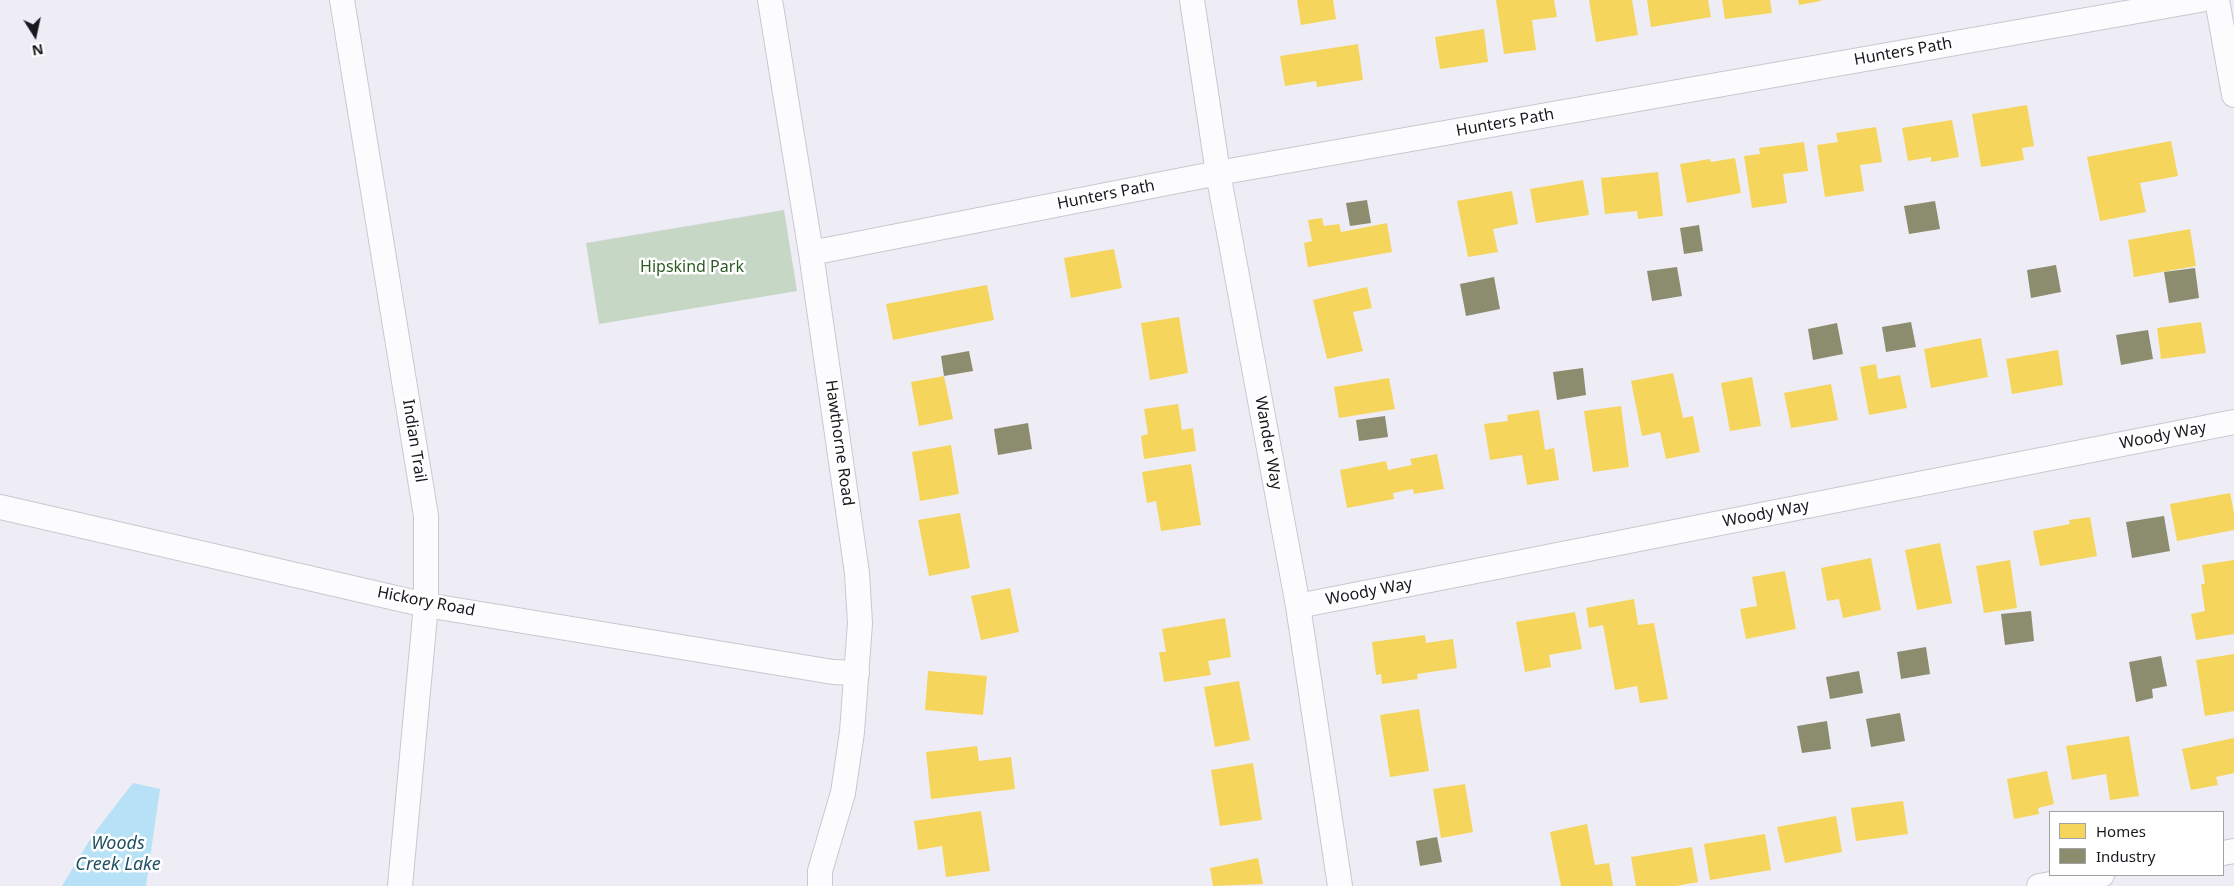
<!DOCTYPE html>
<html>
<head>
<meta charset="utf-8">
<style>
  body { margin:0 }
  #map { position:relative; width:2234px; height:886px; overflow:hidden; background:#eeecf5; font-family:"Noto Sans",sans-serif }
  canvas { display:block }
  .legend { position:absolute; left:2049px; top:811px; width:175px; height:65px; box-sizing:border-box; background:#fff; border:1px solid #a3a3a5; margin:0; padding:6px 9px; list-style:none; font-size:15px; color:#19181e }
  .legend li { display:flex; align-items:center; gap:10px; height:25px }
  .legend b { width:25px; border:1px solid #a3a3a5 }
  .north { position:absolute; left:10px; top:10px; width:50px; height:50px; -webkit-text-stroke:4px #fff; paint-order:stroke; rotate:170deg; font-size:14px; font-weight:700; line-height:20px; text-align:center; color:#19181e }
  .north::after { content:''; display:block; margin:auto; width:18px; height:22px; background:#19181e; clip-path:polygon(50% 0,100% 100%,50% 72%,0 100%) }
</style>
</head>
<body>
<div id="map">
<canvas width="2234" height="886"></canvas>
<ul class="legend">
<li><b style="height:14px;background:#f6d55c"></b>Homes</li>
<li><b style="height:14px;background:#8c8c6e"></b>Industry</li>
</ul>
<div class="north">N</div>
</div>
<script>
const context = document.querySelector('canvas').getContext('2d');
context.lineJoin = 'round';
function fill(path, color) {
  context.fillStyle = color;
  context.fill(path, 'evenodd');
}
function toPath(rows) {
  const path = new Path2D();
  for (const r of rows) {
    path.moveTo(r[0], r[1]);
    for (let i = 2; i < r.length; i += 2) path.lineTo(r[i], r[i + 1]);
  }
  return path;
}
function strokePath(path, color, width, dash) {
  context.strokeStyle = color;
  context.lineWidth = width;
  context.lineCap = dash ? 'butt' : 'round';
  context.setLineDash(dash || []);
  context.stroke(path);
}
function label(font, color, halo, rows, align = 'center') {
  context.font = font + ' "Noto Sans",sans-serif';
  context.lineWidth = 5;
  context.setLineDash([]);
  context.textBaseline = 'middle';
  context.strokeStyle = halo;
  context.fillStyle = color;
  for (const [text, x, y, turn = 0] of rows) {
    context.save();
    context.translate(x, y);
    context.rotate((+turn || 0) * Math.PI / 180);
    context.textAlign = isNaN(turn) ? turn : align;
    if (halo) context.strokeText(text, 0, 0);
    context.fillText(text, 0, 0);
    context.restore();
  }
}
fill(toPath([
  [784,210,797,291,599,324,586,243]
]), '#c6d7c6');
fill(toPath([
  [133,783,160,789,146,886,62,886,92,836]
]), '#b7e1f6');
fill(toPath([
  [1297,0,1333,0,1336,19,1301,25],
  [1496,0,1554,0,1557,17,1532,20,1536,50,1504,54],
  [1589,0,1632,0,1638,35,1596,42],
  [1647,0,1708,0,1711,17,1651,27],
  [1722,0,1770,0,1772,13,1725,19],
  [1798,0,1821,0,1821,1,1799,5],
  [1484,29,1488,62,1440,69,1435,37],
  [1358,44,1363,80,1317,87,1316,81,1285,86,1280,56],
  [2027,105,2034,146,2022,148,2024,160,1981,167,1972,114],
  [1952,120,1959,157,1931,162,1931,157,1908,161,1902,128],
  [1876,127,1882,162,1860,165,1864,191,1825,197,1817,145,1838,142,1836,133],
  [2171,141,2178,176,2140,183,2146,212,2100,221,2087,157],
  [1804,142,1808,171,1783,174,1787,203,1752,208,1744,156,1760,154,1759,148],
  [1735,158,1741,193,1687,203,1680,164,1710,159,1711,162],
  [1658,172,1663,216,1638,219,1637,211,1605,214,1601,178],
  [1583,180,1589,215,1536,223,1530,189],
  [1512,191,1518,224,1493,229,1498,252,1468,257,1457,201],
  [1322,218,1324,226,1339,224,1341,232,1387,223,1392,252,1308,267,1304,243,1312,241,1308,220],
  [2190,229,2196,266,2134,277,2128,240],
  [1114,249,1122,288,1071,298,1064,258],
  [987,285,994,320,893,340,886,304],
  [1367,287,1372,308,1353,312,1363,351,1327,359,1313,300],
  [1179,317,1188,373,1150,380,1141,323],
  [2201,322,2206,353,2161,359,2157,328],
  [1981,338,1988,377,1931,388,1924,349],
  [2058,350,2063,385,2012,394,2006,359],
  [1876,364,1878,379,1900,375,1907,408,1869,415,1860,367],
  [1673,373,1683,418,1693,416,1700,452,1666,459,1660,432,1642,436,1631,381],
  [944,376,953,419,919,426,911,382],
  [1752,377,1761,426,1730,431,1721,383],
  [1389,378,1395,409,1339,418,1334,387],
  [1831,384,1838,420,1791,428,1784,393],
  [1178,404,1182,430,1193,428,1196,451,1144,459,1141,436,1148,434,1144,409],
  [1621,406,1629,467,1593,472,1584,411],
  [1539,410,1545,450,1554,448,1559,480,1527,485,1522,455,1490,460,1484,424,1508,421,1507,415],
  [951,445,959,494,920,501,912,452],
  [1437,454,1444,489,1414,494,1413,489,1393,493,1394,499,1347,508,1340,470,1386,461,1388,470,1412,465,1410,459],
  [1191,464,1201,525,1161,531,1156,501,1147,503,1142,472],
  [2230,493,2234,513,2234,530,2177,541,2170,504],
  [960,513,970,568,929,576,918,520],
  [2090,517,2097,556,2040,566,2033,531,2070,524,2069,520],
  [1940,543,1952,603,1917,610,1905,550],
  [1871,558,1881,610,1843,618,1839,599,1827,601,1821,568],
  [2010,560,2017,608,1984,613,1976,566],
  [2234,560,2234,634,2196,640,2191,614,2205,611,2201,584,2205,584,2202,565],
  [1785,571,1796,629,1746,639,1740,609,1757,606,1752,577],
  [1010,588,1019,632,981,640,971,596],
  [1634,599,1638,625,1654,623,1668,699,1640,703,1637,686,1615,690,1603,625,1589,628,1586,608],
  [1575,612,1582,649,1549,655,1551,667,1525,672,1516,622],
  [1225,618,1231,657,1208,661,1211,675,1164,682,1159,652,1166,652,1162,629],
  [1425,635,1426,643,1453,639,1457,668,1417,674,1418,679,1382,684,1381,674,1376,675,1372,642],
  [2234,654,2234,711,2205,716,2196,660],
  [928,671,987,676,983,715,925,710],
  [1239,681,1250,740,1215,747,1204,687],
  [1419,709,1429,771,1390,777,1380,715],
  [2129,736,2139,796,2110,800,2106,774,2072,780,2066,746],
  [2234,738,2234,773,2216,777,2218,785,2191,790,2182,749],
  [977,746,979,761,1011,757,1015,789,931,799,926,752],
  [1253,763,1262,820,1220,826,1211,770],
  [2047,771,2054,804,2038,808,2039,814,2014,819,2007,779],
  [1465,784,1473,832,1441,838,1433,789],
  [1903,801,1908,834,1856,841,1851,808],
  [981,811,990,871,946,877,942,846,918,850,914,821],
  [1836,816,1842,852,1785,863,1777,827],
  [1587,824,1595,865,1609,863,1613,886,1561,886,1550,832],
  [1765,834,1771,870,1710,880,1704,844],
  [1692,847,1698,882,1676,886,1636,886,1631,857],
  [1258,858,1263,884,1213,886,1210,868]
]), '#f6d55c');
fill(toPath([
  [1367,200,1371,223,1350,226,1346,203],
  [1935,201,1940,229,1909,234,1904,206],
  [1699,225,1703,251,1684,254,1680,228],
  [2056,265,2061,292,2031,298,2027,270],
  [1677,267,1682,296,1652,301,1647,271],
  [2195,268,2199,298,2169,303,2164,272],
  [1494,277,1500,309,1466,316,1460,284],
  [1911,322,1916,347,1886,352,1882,327],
  [1837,323,1843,354,1813,360,1808,329],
  [2148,330,2153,359,2121,365,2116,335],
  [969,351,973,371,944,376,941,356],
  [1583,368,1586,395,1557,400,1553,372],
  [1385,416,1388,437,1359,441,1356,420],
  [1028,423,1032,449,998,455,994,429],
  [2164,516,2170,551,2132,558,2126,522],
  [2031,611,2034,641,2005,645,2001,614],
  [1926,647,1930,674,1901,679,1897,652],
  [2161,656,2167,686,2152,689,2153,698,2136,702,2129,662],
  [1859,671,1863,693,1830,699,1826,677],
  [1900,713,1905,741,1871,747,1866,719],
  [1827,721,1831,749,1802,753,1797,726],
  [1437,837,1442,862,1420,866,1416,841]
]), '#8c8c6e');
const minor = toPath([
  [342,0,426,516,426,605,400,886],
  [770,0,811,253,857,573,860,623,852,732,843,793,820,871,820,886],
  [1192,0,1218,173,1298,606,1340,886],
  [2217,0,2234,95],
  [811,253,1218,173,2200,0],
  [0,507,426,605,833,672,857,673],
  [1298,606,2234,422],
  [2223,853,2234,851],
  [2039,886,2102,875]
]);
strokePath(minor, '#cac8cf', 26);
strokePath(minor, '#fcfcfe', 24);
label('16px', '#19181e', '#fff', [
  ["Hunters Path",1903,52,-10],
  ["Hunters Path",1505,123,-10],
  ["Hunters Path",1106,195,-11],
  ["Woody Way",2163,436,-11],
  ["Indian Trail",414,441,81],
  ["Hawthorne Road",839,443,82],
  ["Wander Way",1268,443,80],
  ["Woody Way",1766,514,-11],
  ["Woody Way",1369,592,-11],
  ["Hickory Road",426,602,11]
]);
label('16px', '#2b5a21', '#fff', [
  ["Hipskind Park",692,267]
]);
label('italic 18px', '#205164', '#fff', [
  ["Woods",118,844],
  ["Creek Lake",118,865]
]);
</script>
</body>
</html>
